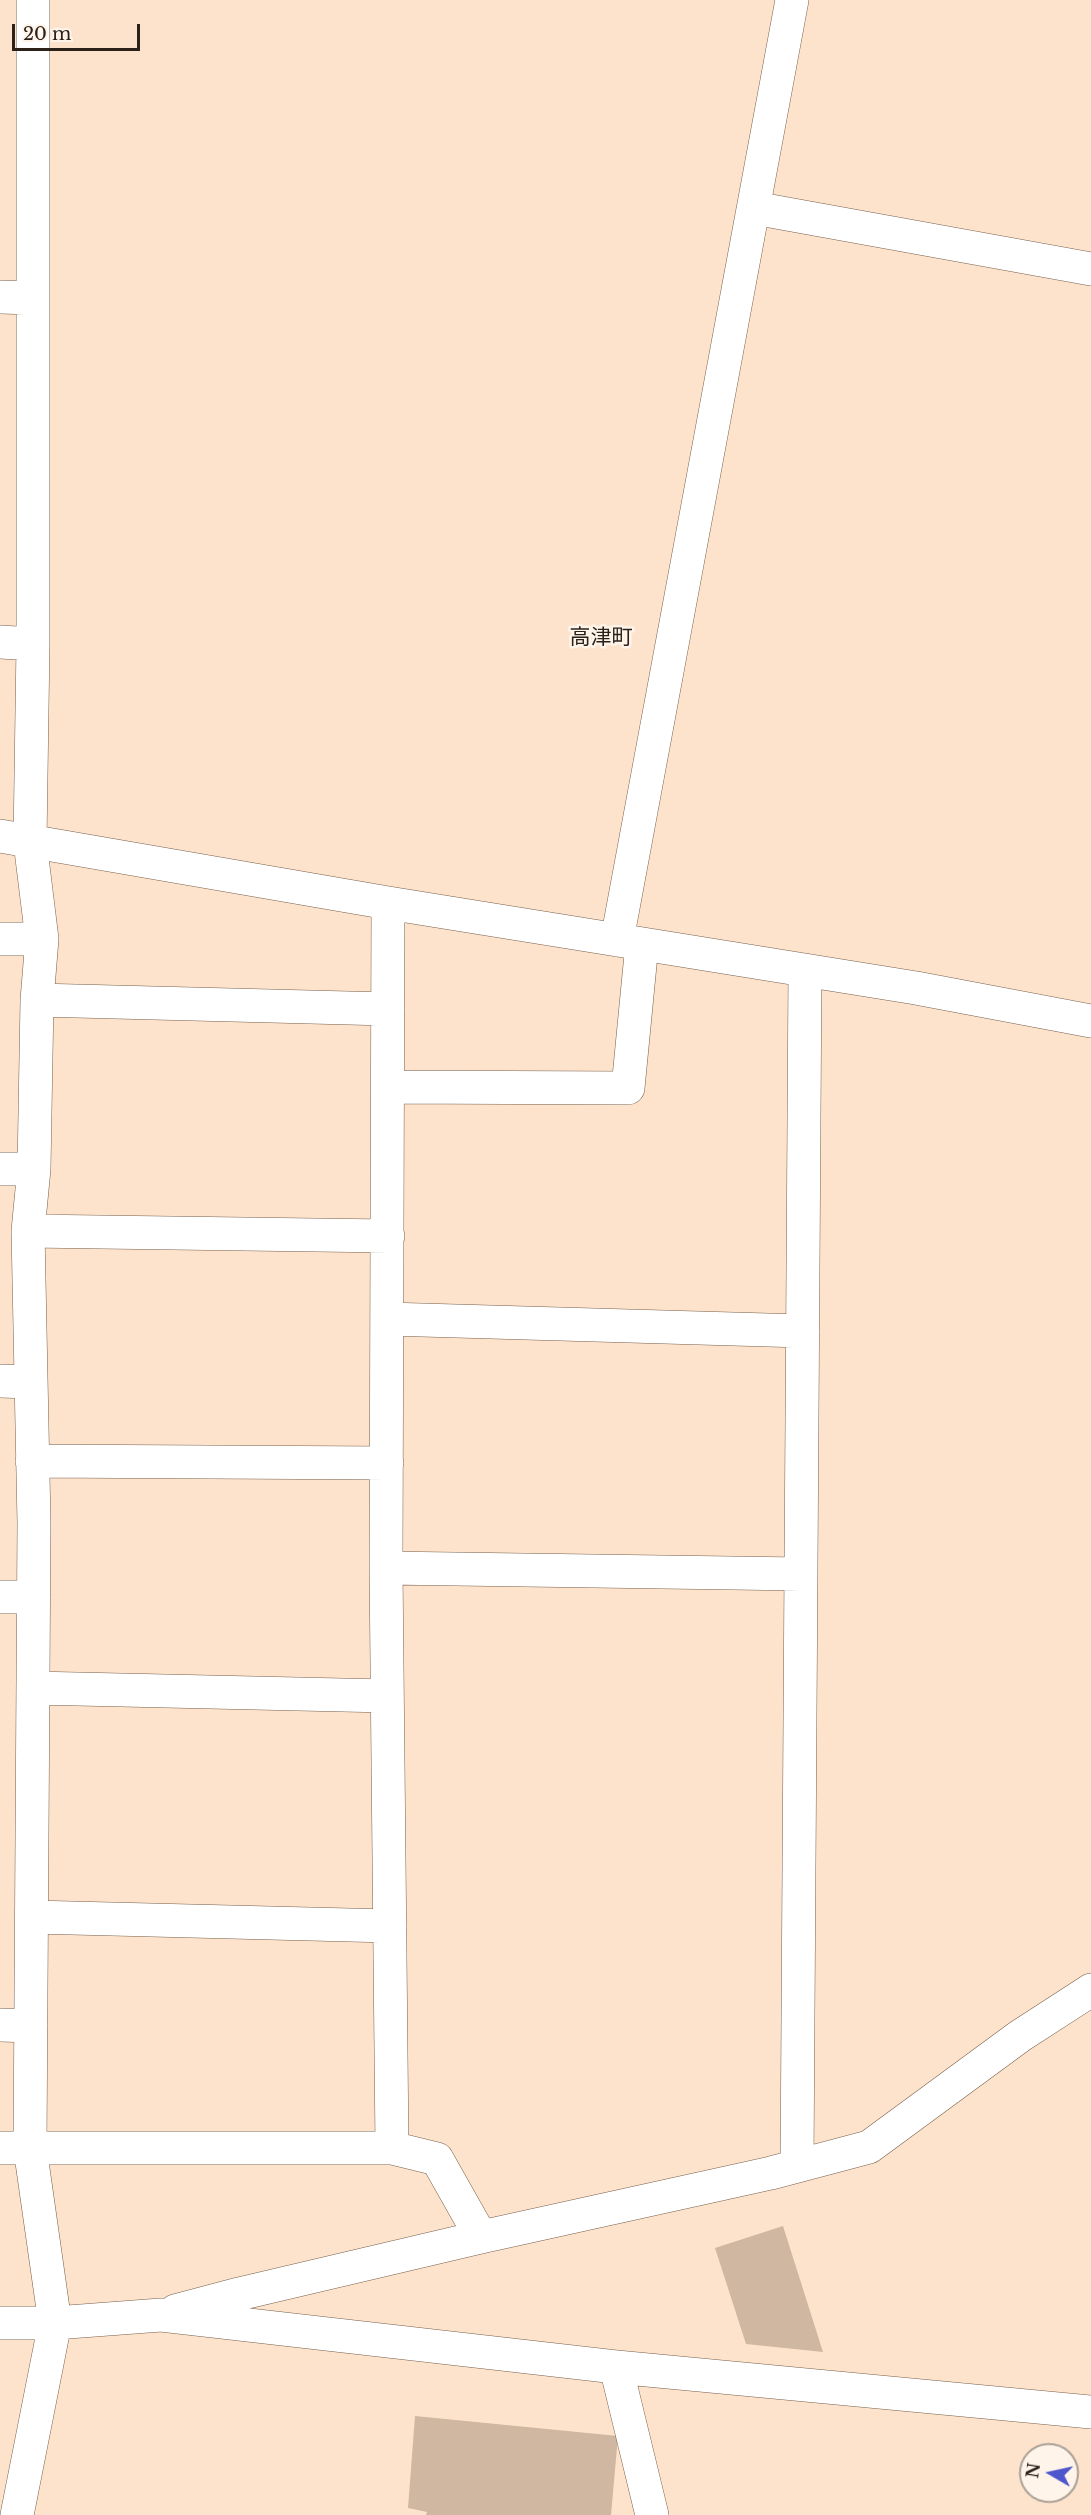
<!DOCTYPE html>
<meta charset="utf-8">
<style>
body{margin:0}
#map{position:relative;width:1091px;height:2515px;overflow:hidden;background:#fee3cc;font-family:"Libre Baskerville",serif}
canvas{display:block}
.north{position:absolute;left:1019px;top:2443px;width:60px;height:60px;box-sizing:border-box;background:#fef4ea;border:2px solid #aaa096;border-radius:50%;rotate:279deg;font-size:16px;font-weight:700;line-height:24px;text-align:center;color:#2b2119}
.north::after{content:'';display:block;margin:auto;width:21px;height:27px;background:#4d56cc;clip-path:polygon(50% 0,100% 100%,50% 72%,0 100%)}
.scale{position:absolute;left:12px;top:24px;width:128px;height:27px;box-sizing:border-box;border:3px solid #2b2119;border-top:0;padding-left:8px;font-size:18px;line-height:21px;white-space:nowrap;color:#2b2119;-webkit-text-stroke:4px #fef4ea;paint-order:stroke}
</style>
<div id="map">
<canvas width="1091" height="2515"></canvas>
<div class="north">N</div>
<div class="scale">20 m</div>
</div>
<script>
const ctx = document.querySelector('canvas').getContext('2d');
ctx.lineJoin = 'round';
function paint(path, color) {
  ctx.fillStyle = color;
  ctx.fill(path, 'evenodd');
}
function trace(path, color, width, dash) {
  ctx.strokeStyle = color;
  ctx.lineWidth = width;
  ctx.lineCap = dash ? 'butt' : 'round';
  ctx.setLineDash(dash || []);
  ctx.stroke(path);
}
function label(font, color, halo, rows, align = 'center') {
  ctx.font = font + ' "Libre Baskerville","Noto Sans JP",serif';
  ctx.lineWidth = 5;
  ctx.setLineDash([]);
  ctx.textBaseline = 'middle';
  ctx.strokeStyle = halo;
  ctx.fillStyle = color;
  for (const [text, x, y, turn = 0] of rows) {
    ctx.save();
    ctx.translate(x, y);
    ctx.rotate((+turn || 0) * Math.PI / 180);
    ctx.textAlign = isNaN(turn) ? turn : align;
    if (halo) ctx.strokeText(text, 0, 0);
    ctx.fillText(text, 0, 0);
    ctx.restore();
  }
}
paint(new Path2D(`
 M783,2226L823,2352L746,2344L715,2248Z
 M415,2416L618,2436L611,2515H426L427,2512L408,2508Z`), '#d0b7a1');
const minor = new Path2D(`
 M754,208L1091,269
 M0,297L33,298
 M0,642L33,644
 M0,836L388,903L916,988L1091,1021
 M0,939H42
 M617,940L792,0
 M37,1000L388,1009
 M388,1087L628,1088L642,944
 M0,1169H34
 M28,1231L388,1236
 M387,1319L803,1331
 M0,1381L31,1382
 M32,1461L387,1463
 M386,1568L801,1574
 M0,1597H34
 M33,1688L387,1696
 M32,1917L390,1926
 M0,2025L31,2026
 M0,2148H392L386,1568L388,903
 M392,2148L437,2159L481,2237
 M797,2166L805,970
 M175,2311L239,2294L481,2237L771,2173L869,2147L1020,2036L1091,1990
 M0,2323H55L161,2315L616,2367L1091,2412
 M616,2367L652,2515
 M17,2515L55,2323L30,2148L34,1523L28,1231L34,1169L37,1000L42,939L30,842L33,644V0`);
trace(minor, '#77604c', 34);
trace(minor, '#fff', 33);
label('21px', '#2b2119', '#fef4ea', [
 ["高津町",601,638]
]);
</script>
